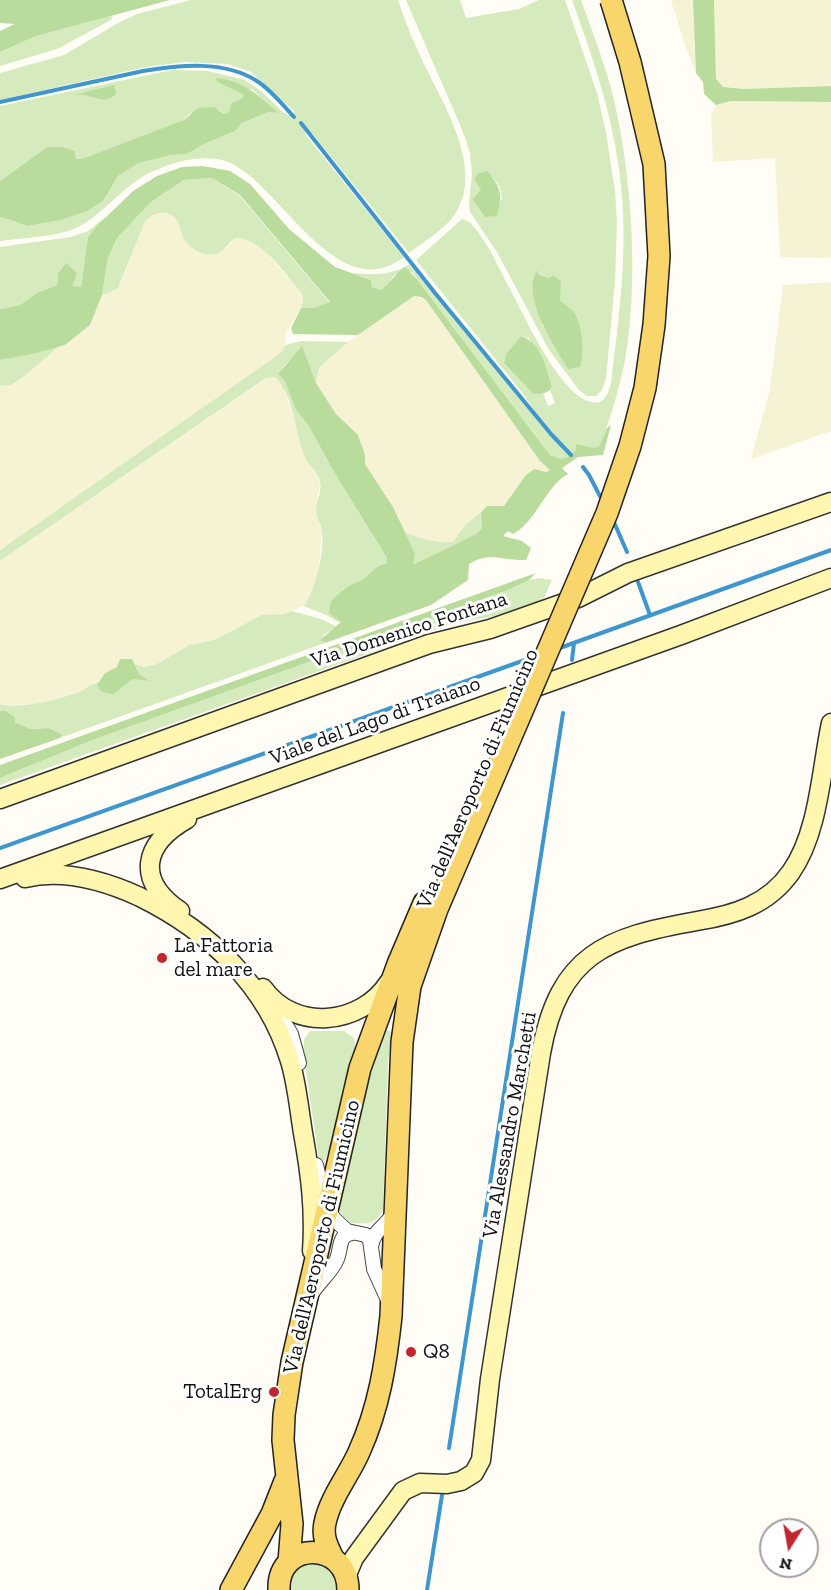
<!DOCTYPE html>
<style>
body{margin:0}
#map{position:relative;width:831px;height:1590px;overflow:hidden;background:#fffdf5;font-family:"Zilla Slab",serif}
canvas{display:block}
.north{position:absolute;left:759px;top:1518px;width:60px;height:60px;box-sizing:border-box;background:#fff;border:2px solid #a0a0a0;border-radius:50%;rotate:191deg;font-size:16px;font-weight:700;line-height:24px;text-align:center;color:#111}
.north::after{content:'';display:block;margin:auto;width:21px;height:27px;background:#c4262e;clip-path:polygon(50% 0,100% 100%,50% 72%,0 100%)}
</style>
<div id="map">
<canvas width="831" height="1590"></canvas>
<div class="north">N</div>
</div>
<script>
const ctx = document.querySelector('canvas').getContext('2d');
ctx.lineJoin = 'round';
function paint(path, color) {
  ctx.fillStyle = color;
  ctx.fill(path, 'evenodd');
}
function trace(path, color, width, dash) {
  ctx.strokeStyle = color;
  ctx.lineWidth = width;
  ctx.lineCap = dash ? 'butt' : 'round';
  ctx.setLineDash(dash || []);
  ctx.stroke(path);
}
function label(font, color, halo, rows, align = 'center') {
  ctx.font = font + ' "Zilla Slab",serif';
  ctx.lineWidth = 6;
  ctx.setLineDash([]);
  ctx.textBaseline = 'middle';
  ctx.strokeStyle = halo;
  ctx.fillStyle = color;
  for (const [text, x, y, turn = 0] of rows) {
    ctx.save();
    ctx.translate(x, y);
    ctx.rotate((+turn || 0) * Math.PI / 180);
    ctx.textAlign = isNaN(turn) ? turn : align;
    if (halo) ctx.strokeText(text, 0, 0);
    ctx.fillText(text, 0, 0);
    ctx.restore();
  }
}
paint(new Path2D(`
 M671,0H693L696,73L684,42Z
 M714,0H831V86L743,89L723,87L716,79Z
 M731,101L831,102V258L780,257L775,158L713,162L711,115L716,105Z
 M159,212L167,213L175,218L180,225L182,235L226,249L235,238L243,237L250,240L263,249L301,292L302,305L286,333L285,345L283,352L0,550V386L11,385L20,380L48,354L58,347L65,345L90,325L102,295L109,293L118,288L122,280L145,222L150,215Z
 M831,282V431L751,459L770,389L783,285Z
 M414,296L426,300L540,461L552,470L525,476L504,506H487L466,524L453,542L443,543L424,540L405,532L393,507L365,464V455L343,420L336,414L316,383L319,368L348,342Z
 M276,377L281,383L287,397L311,467L317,473L320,482L316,512L322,532L318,575L309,598L304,606L284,614L262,615L214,640L189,645L157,664L144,667L134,664L117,667L105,673L99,682L93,683L88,688L46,704L0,705V561L267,378Z`), '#f6f3d4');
paint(new Path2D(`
 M191,0H398C405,22 414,43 424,64C443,103 483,167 457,211C447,228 425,241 409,253L312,133L305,130V134L404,257C337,309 279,182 228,162C215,157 201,158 187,160C164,165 144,173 126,189C111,201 98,216 80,226C57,238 26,237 0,241V218L2,217L27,226L61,220L103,201L118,176L139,163L171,155L187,154L204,144L235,131L242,123L268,112L279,113L253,90L217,82L244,95L241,99L231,103L229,112L224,114L220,110L189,114L184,120L170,126L82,159L47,147L0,181V106L172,70L208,71L245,80L262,92L284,113L293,117L294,111L251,72L227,64L185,62L146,67L0,100V73L64,55L118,23L137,14Z
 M406,0H460L466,18L519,9L539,0H565L597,93L606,132L615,192L617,221L615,281L606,378L602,390L596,396H587L579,390L549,350L497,252L470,212L469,202L472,174L470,153L463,132ZM488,171L500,187L502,199L485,217L472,199L481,190ZM537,271L538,274L548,278L560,301L554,343L543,326Z
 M572,0H581C590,25 599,49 607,74C631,155 640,276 625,360C619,390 610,419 600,447L593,449L576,444V450L568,459L560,460L550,455L412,272L394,275L389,283L381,290L372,287L371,280L352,273C372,275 392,276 409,264L524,403L534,410L524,395L416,260L462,219C467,220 470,222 473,226C489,244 499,269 510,289C525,317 560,395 591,402C604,405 608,395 611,383C619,318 628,252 621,186C615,122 594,61 572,0ZM521,336L529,338L546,366L552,387L550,390L555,403L548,406L543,393H532L504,363L506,354Z
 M110,16L113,17L111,20L57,49L0,66V52L36,36Z
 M212,178L240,196L330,303L314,308H301L303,300L301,292C286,275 260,236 235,238C228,243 226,250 218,253C204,258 189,249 183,237C181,233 181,228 179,224C171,209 155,210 145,222L118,288L109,293L102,295L108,258L117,238L151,202L184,180Z
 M108,215L88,237L81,288L72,286L58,274L57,285L37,293L20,305L0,309V247L71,237L88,231Z
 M301,341L348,342L319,368L316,383L302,347L282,368L296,410L308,425L337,477L387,558V563L378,566L362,580L350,585L338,594L340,623L328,616L304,606C315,591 325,550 322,531C321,524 316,517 316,509C317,500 322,491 320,482C319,473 310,467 306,459C294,433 296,399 275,377L266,378L0,561V550L282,352L285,345Z
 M58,347C48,355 19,383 10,385C7,386 3,385 0,386V360Z
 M481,512L482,528L476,534L412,566L415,553L405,532C421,539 435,543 453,542L466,524Z
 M540,578L552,580L543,600L494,616L448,625L0,785V778L90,741L508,590L529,580Z
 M292,611L321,619L337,627L323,635L321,640L325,643L60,738L62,736L49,728L30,729L15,722V717L6,711H0V705C31,707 50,702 79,692C86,689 92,683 99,682L97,685L123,686L133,679L148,680L139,674L134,664L144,667L157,664L189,645L214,640L262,615L284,614Z
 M380,1028L392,1032L388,1061L383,1210C375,1225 367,1224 351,1223L340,1213L338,1198Z
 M310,1031H344L354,1038L356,1049L346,1082L331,1145L325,1160H319L303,1050L304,1039Z
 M311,1562C327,1565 338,1572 337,1590H290C289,1575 297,1566 311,1562Z`), '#d5ebbd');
paint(new Path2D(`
 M0,0H170L36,36L0,52V31L15,24L0,23Z
 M693,0H714L716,79L723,87L743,89L831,86V102L731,101L716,105L704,94L703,82L696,73Z
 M216,78C242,80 260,96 279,113L268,112L242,123L235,131L204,144L187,154L171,155L139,163L118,176L103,201L87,211L61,220L27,226L2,217L0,218V181L47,147H63L74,151L76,158L82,159L184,120L198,108L214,107L224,114L229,112L231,103L241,99L244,95L217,82Z
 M114,85L116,94C107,103 99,99 88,96C84,94 78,95 73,95Z
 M203,166L230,171L250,184L289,229L335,267L371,280L372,287L381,290C391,282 395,274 405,267L417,279L550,455C562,461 567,460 576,450V444L593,448L599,447L607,428L611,425L603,455L578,457L562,468L568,474C544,488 537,521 513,534L508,531L503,536L522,541L531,548L526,560C504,561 490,551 469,564L468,580L431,605L325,643L320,640L341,622L329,613L331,602L338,594L350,585L362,580L378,566L387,563V558L337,477L308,425L296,410L285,381L278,374L302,346L316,383L336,414L358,435L365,455V464L393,507L415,553L413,565L476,534L482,528L481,512L487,506H504L525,476L534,469L546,472L550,470L540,461L426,300L421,297L414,296L358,335L293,334L291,328L301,308H314L330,302L240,195L212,178L184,180L151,202L117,238L108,258L102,295L90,325L65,345L37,353L0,360V309L20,305L37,293L57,285L58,274L66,263L77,273L72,286L81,287L88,237L97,226L133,191L157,176L182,167Z
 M488,171C501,189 503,194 497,216L485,217L472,199L481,190L474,179L479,173Z
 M537,270L538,274L548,278L554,276L561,281L560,301C565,305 573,309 575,314C583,327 584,353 580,367L568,369C554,344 521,298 537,270Z
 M521,336C541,342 547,369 552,387C548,394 539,395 532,393L504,363L506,354Z
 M536,573L529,580L508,590L90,741L0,778V765Z
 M120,659H132L139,674L150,681L133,679L113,694L102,692L97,685L105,673L117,667Z
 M0,711H6L15,717V722L30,729L49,728L62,735L60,738L0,759Z`), '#b9dc9c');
trace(new Path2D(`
 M0,102L143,71C180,65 224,60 257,81C271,90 283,105 294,117
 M301,123L435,293L551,434L571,455
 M583,467L589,475L602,500
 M613,520L627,552
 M638,582L650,615
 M557,649L831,550
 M572,660L574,643
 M0,848L536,656
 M449,1448L563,713
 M427,1590L442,1495`), '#3f96cf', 4);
const street = new Path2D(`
 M272,1002L291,1034L299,1063
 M316,1165L323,1194L333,1218L347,1231L366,1235L370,1240L374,1269L389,1302
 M371,1247C374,1228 386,1228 394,1212
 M312,1293C319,1282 331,1272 336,1261C342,1250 337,1235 352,1233`);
const secondary = new Path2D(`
 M0,799L429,644L490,629L578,598L628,573L831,502
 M25,878C63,869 105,881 140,897C209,931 267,985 290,1061C297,1084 299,1109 303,1133C310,1172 315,1210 312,1251
 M0,879L681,635L831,578
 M180,911C135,880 143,844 187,819
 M263,988C294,1032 361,1026 389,982
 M346,1577L354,1558L403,1491L420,1483L447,1484L461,1481L474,1473L481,1460L490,1379L541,1053C559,954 606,937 697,921C734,915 768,905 791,872C819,832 821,770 831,723`);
const primary = new Path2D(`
 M333,1558C327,1546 322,1536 325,1523C330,1498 349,1475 359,1452C379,1408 386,1363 391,1316L402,1042L410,986L436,912
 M289,1562L292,1524L283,1440L284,1415L292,1362L360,1068L398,964L424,903
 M231,1590L272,1514L285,1481
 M279,1590C277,1540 348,1540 348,1590`);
trace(street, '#444', 16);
trace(secondary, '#333', 21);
trace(primary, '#222', 24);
trace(street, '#fff', 14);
trace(secondary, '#fff6b0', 18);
trace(primary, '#f9d66b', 21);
const primaryBridge = new Path2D(`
 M437,909L607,513L630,446L645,388L654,325L659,256L654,164L630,62L611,0`);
trace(primaryBridge, '#222', 24, []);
trace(primaryBridge, '#f9d66b', 21);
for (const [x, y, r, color] of [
 [162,958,6,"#c4262e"],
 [411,1352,6,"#c4262e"],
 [274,1392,6,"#c4262e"]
]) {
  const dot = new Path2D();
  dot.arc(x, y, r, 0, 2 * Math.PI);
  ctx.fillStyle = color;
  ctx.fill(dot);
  trace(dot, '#fff', 2);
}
label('21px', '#111', '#fff', [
 ["Via Domenico Fontana",409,630,-18],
 ["Viale del Lago di Traiano",375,721,-20],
 ["Via dell'Aeroporto di Fiumicino",478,779,-67],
 ["Via Alessandro Marchetti",510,1125,-80],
 ["Via dell'Aeroporto di Fiumicino",322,1237,-77]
]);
label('21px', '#111', '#fff', [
 ["La Fattoria",174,946],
 ["del mare",174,970],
 ["Q8",423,1352],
 ["TotalErg",262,1392,"right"]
], 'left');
</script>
